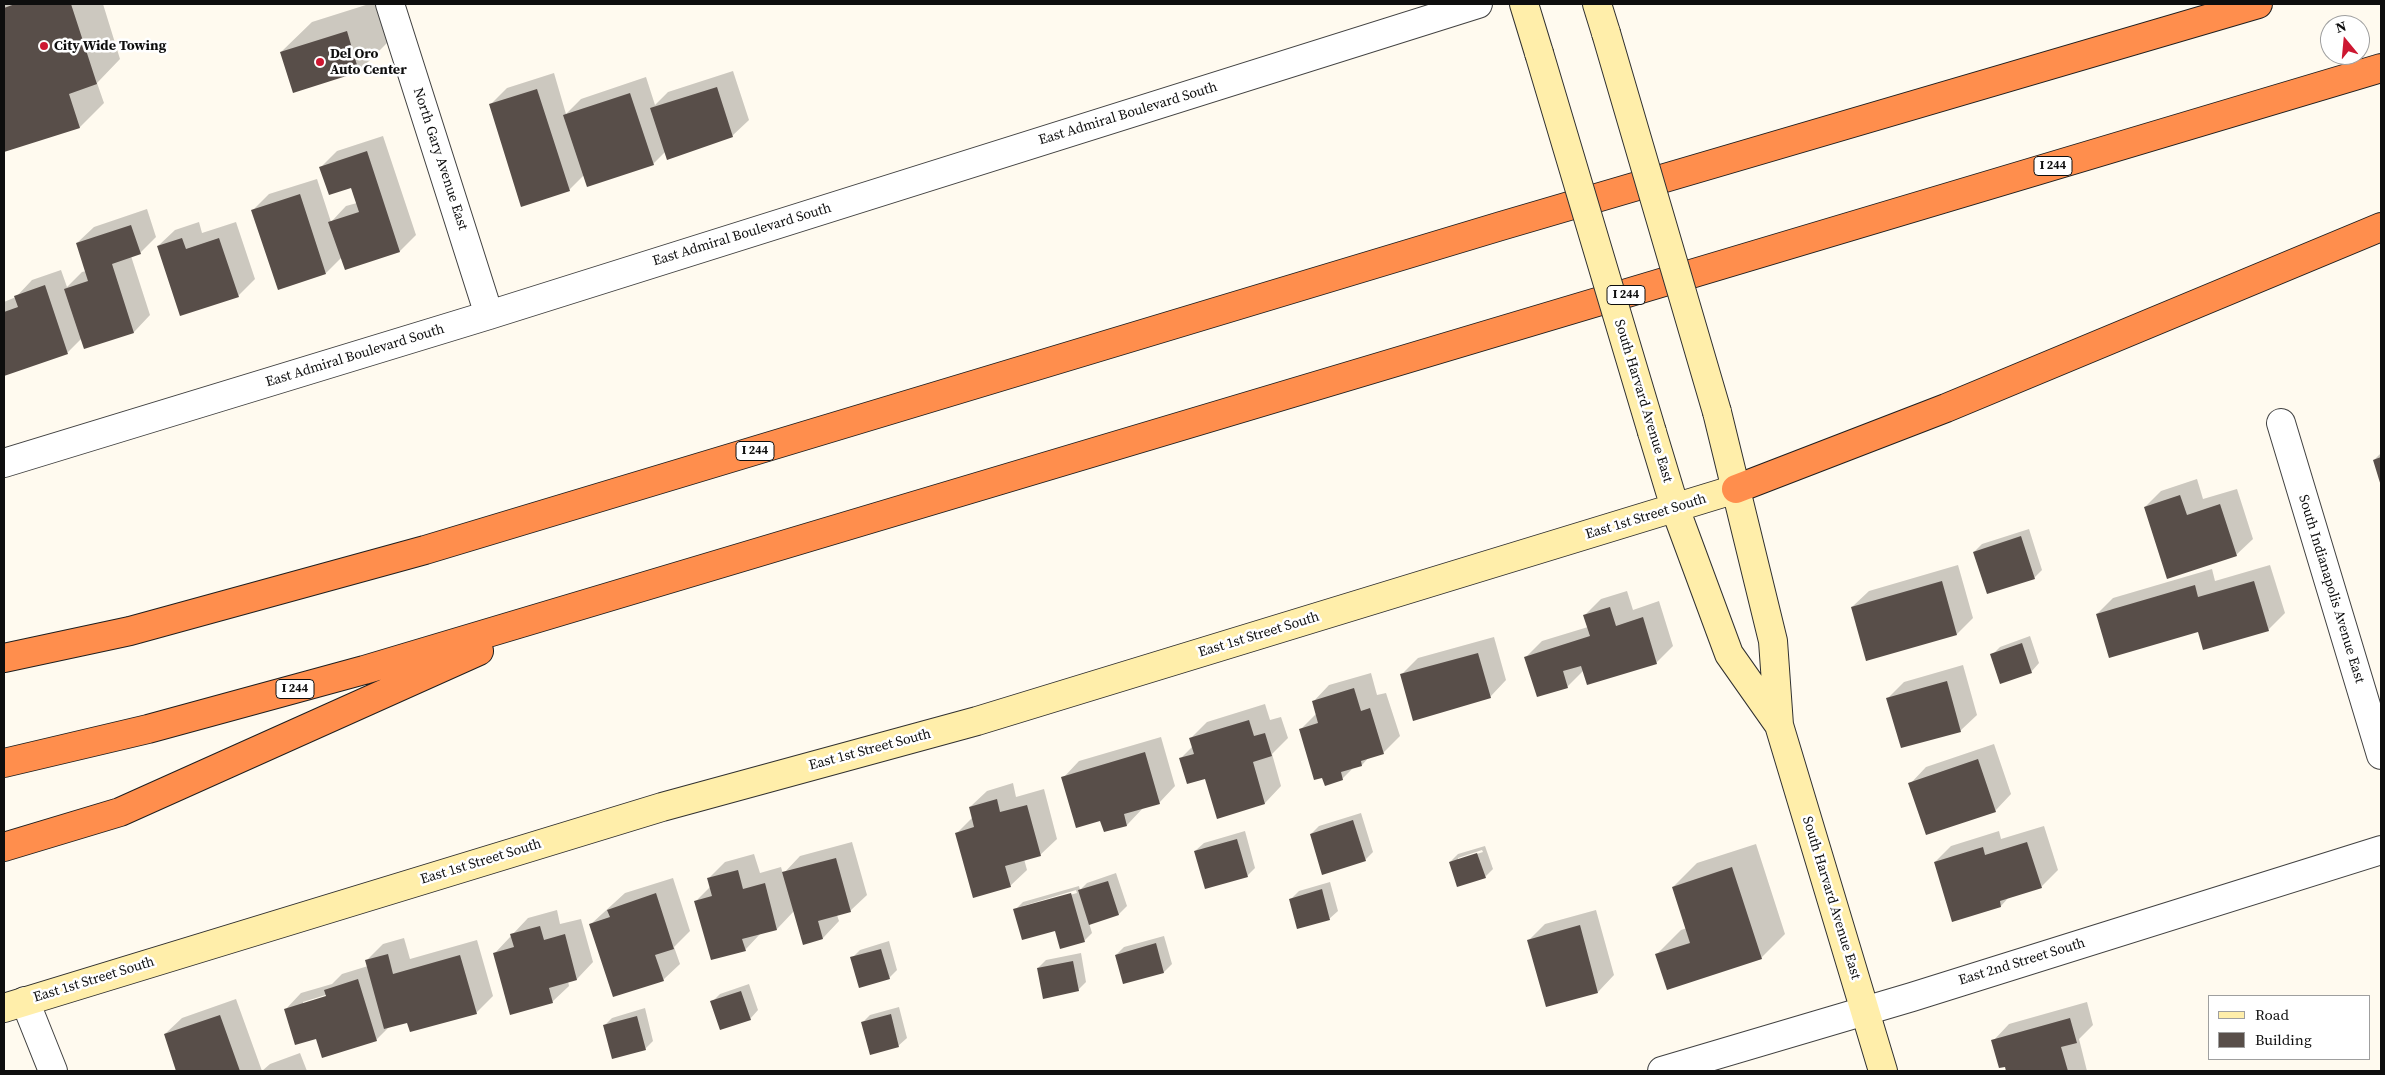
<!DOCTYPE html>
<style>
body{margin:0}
#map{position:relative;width:2385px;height:1075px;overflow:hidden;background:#fffaef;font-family:"Source Serif 4",serif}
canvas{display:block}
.frame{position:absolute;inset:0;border:5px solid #0e0e0e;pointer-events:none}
.legend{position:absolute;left:2208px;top:995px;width:162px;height:65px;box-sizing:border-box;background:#fff;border:1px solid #9f9f9f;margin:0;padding:6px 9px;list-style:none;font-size:15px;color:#0e0e0e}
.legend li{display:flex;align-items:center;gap:10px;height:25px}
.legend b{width:25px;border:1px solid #9f9f9f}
.north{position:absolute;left:2320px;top:15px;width:50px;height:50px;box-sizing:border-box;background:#fff;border:1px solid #9f9f9f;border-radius:50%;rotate:343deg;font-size:14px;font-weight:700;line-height:20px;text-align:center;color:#0e0e0e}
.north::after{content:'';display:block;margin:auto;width:18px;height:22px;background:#cd1731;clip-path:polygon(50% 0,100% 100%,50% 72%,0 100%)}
</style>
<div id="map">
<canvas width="2385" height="1075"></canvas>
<div class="frame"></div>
<ul class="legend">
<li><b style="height:6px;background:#fea"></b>Road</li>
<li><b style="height:14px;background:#584e49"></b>Building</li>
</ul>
<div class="north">N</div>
</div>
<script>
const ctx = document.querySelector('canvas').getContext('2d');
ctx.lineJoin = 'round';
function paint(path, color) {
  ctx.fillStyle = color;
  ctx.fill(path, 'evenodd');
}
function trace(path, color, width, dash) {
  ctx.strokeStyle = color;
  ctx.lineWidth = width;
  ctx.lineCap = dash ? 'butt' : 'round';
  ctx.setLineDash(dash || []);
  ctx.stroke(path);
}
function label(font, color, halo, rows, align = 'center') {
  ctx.font = font + ' "Source Serif 4",serif';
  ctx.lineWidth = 5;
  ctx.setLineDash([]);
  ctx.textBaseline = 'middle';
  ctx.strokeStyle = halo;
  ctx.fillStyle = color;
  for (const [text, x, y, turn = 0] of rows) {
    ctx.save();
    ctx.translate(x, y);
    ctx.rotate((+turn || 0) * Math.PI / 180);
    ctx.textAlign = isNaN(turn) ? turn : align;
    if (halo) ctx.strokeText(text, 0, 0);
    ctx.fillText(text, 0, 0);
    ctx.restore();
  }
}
paint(new Path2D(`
 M4,4H103L120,59L97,83L104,103L80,127L4,151Z
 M369,4H378L389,41L359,71L281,52L312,22Z
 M733,71L749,120L732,136L665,152L653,164L584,175L569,190L490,105L507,88L554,73L566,114L581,99L646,77L655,105L668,92Z
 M383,136L416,235L400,251L342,257L326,273L253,210L269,194L317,179L331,222L346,206L357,203L351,186L321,167L337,151Z
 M147,209L156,237L140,253L131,256L150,315L134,332L82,338L68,352L4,375V302L16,297L32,280L61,270L67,287L82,272L86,271L77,243L94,227Z
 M199,222L202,233L236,222L255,279L238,296L158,246L175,230Z
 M2381,453V483L2374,460Z
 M2197,479L2203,499L2237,489L2253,539L2236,555L2145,507L2161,491Z
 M2029,529L2042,570L2034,578L1974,552L1982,544Z
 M1958,565L1973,618L1957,634L1867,659L1852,607L1869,591Z
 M2270,565L2285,613L2268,630H2198L2097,614L2113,598L2212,569L2215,581Z
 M1627,591L1633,610L1659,601L1673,646L1656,663L1584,670L1567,687L1526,657L1542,641L1588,627L1585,615L1601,599Z
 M2030,636L2039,663L2031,672L1992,655L2000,647Z
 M1494,637L1506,680L1490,697L1401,675L1418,658Z
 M1963,665L1977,715L1960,731L1888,698L1904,682Z
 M1371,673L1377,695L1386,693L1400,736L1383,753L1369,757L1362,765L1354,767L1342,779L1300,730L1317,713L1313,702L1329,685Z
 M1265,704L1270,720L1281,717L1288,738L1272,754L1281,786L1265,803L1218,817L1206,777L1181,758L1193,746L1190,739L1207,722Z
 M1161,737L1175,786L1159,803L1143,808L1127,825L1104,831L1101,820L1063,778L1079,761Z
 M1994,744L2011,794L1995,811L1910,784L1926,767Z
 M1013,783L1016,797L1044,789L1057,839L1040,855L1024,859L1027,870L1010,886L956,834L973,817L970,807L987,791Z
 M1361,813L1373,852L1365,860L1311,834L1319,826Z
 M2044,826L2058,870L2041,887L2009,897L2001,906L1953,920L1935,862L1951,846L1999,831L2001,839Z
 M1245,831L1255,868L1247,876L1195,851L1204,843Z
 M852,842L867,895L850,911L837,915L839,921L823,938L803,943L794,911L777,929L761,933L745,950L696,901L711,886L709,878L725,862L754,854L760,873L781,867L783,874L800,856Z
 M1756,844L1785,934L1761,958L1657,954L1681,930L1687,928L1673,887L1697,863Z
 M1485,846L1493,869L1485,877L1450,862L1458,854ZM1482,850L1483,852L1458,860V858Z
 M1116,873L1127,906L1119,914L1089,923L1092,933L1084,941L1015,910L1023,902L1079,886L1080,890L1087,883ZM1076,890L1077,893L1023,908V906Z
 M673,878L690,931L674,947L680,964L663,980L591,924L625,893Z
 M1330,882L1338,911L1329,919L1291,899L1299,891Z
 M557,910L560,924L581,919L593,962L577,979L568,981L569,986L552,1002L495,953L528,918Z
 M1596,910L1614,975L1598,992L1529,940L1545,924Z
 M1164,936L1172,964L1164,972L1124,983L1116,955L1124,947Z
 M404,938L410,959L477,940L493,996L476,1013L408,1021L390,1026L376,1040L317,1037L285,1010L301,993L332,984L342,974L368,966L366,961L383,944ZM332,993V996L303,1005V1002Z
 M889,941L897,970L889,978L852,958L860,950Z
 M1081,953L1086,982L1078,990L1038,968L1046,960Z
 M749,984L758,1010L750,1019L712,1002L720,994Z
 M236,999L262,1071H178L165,1034L182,1018Z
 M2087,1002L2093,1025L2079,1039L2087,1071H2008L1993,1041L2009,1024Z
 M899,1007L907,1038L898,1046L862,1023L870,1015Z
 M645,1008L653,1041L645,1049L604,1026L612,1018Z
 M300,1053L307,1071H262L270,1064Z`), '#0003');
paint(new Path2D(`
 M15,4H71L97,84L69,94L80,128L4,152V8Z
 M347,31L359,72L293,93L280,52Z
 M717,87L733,137L667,160L650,108Z
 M537,89L570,191L521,207L489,104Z
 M630,93L654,165L587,187L563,115Z
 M367,151L400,252L345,270L328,222L359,212L351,188L329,195L319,167Z
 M300,194L326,274L278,290L251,210Z
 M131,225L141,254L112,264L134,333L84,349L64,289L88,281L76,243Z
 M182,238L186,249L219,238L239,297L180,316L157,246Z
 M45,285L68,354L4,376V312L18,307L14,296Z
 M2381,457V486L2373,460Z
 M2180,495L2187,515L2220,504L2237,556L2167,579L2144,507Z
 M2021,536L2035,579L1987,594L1973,552Z
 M1942,581L1957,635L1866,661L1851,607Z
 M2254,581L2269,631L2203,650L2198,632L2109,658L2096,614L2195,585L2198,597Z
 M1610,607L1616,626L1643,617L1657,664L1587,685L1581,666L1563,671L1568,688L1537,697L1524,657L1590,636L1583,615Z
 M2022,643L2032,673L2000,684L1990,654Z
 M1478,653L1491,698L1413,721L1400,674Z
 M1947,681L1961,732L1901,748L1886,698Z
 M1354,688L1361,711L1370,708L1384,754L1361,761L1362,766L1341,772L1343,780L1325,786L1322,778L1314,780L1299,729L1318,723L1312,701Z
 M1249,720L1254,736L1265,733L1272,756L1253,762L1265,804L1217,819L1205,779L1187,784L1179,758L1194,754L1189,738Z
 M1145,752L1160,804L1124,814L1127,826L1104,832L1100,821L1076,828L1061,777Z
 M1978,759L1996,812L1926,835L1908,783Z
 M997,799L1000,812L1027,805L1041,856L1005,866L1011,887L973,898L955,833L974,827L969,807Z
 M1353,820L1366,861L1322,875L1310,834Z
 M1237,839L1248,877L1205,889L1194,851Z
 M2027,842L2042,888L2000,901L2001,907L1952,922L1934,862L1983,847L1985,855Z
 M1477,853L1486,878L1457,887L1449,862Z
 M836,858L851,912L818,921L823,939L803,945L782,872Z
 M1732,867L1762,959L1667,990L1655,954L1690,943L1672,887Z
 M738,870L743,889L765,883L777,930L742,939L746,951L711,960L694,901L712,896L707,878Z
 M1108,881L1119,915L1089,925L1078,890Z
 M1322,889L1330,920L1297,929L1289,899Z
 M656,893L674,949L655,955L664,981L613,997L589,924L610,917L607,910Z
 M1071,893L1085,942L1060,949L1055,931L1022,940L1013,909Z
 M1580,925L1598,993L1546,1007L1527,940Z
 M540,926L544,940L565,934L577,980L549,988L553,1003L510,1015L493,953L514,947L510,934Z
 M1156,943L1164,973L1123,984L1115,955Z
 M881,949L890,979L859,988L850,957Z
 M388,954L393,974L460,955L477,1014L410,1032L407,1023L384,1029L365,960Z
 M1073,961L1079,991L1043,999L1037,968Z
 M358,979L377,1041L322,1058L316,1039L295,1045L284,1009L326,996L324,990Z
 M741,991L751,1020L720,1030L710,1001Z
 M891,1014L899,1047L870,1055L861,1022Z
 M220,1015L240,1071H176L164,1034Z
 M637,1016L646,1050L612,1059L603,1025Z
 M2070,1018L2077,1043L2061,1047L2068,1071H2006L2005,1067L1999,1068L1991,1040Z`), '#584e49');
const minor = new Path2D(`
 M390,4L489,315
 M2281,423L2381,755
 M4,463L489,315L1478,4
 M25,1001L53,1071
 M1662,1071L1912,997L2381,850`);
const secondary = new Path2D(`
 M1524,4L1539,53
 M1597,4L1606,33
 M1717,412L1773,641L1779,725L1883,1071
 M1652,432L1675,508L1729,654L1779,725
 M4,1008L662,807L977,721L1736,489`);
const motorway = new Path2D(`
 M1736,489L1946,408L2381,227
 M4,658L130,631L425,550L1501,226L2258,4
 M4,763L148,729L364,670L2381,68
 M4,847L120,812L479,651`);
trace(minor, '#414141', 30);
trace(secondary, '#303030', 30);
trace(motorway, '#1f1f1f', 30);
trace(minor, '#fff', 28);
trace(secondary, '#fea', 28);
trace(motorway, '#ff8e4d', 28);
const secondaryBridge = new Path2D(`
 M1606,33L1717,412
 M1539,53L1652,432`);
trace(secondaryBridge, '#303030', 30, []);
trace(secondaryBridge, '#fea', 28);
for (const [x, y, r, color] of [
 [44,46,5,"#cd1731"],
 [320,62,5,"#cd1731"]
]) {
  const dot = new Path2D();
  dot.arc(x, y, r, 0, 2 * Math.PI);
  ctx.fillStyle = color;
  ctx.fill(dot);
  trace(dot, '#fff', 2);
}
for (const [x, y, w] of [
 [2053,166,38],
 [1626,295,38],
 [755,451,38],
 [295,689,38]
]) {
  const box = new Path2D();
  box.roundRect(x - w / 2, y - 9.5, w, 19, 4);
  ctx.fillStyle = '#fff';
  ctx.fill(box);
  trace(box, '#0e0e0e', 1);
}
label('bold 12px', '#0e0e0e', null, [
 ["I 244",2053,166],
 ["I 244",1626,295],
 ["I 244",755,451],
 ["I 244",295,689]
]);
label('bold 14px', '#0e0e0e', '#fff', [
 ["City Wide Towing",54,46],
 ["Del Oro",330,54],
 ["Auto Center",330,70]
], 'left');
label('14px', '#0e0e0e', '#fff', [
 ["East Admiral Boulevard South",1128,114,-17],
 ["North Gary Avenue East",440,159,72],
 ["East Admiral Boulevard South",742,235,-17],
 ["East Admiral Boulevard South",355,356,-17],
 ["South Harvard Avenue East",1643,401,73],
 ["East 1st Street South",1646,517,-17],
 ["South Indianapolis Avenue East",2331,589,73],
 ["East 1st Street South",1259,635,-17],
 ["East 1st Street South",870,750,-15],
 ["East 1st Street South",481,862,-17],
 ["South Harvard Avenue East",1831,898,73],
 ["East 2nd Street South",2022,962,-17],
 ["East 1st Street South",94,980,-17]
]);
</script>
